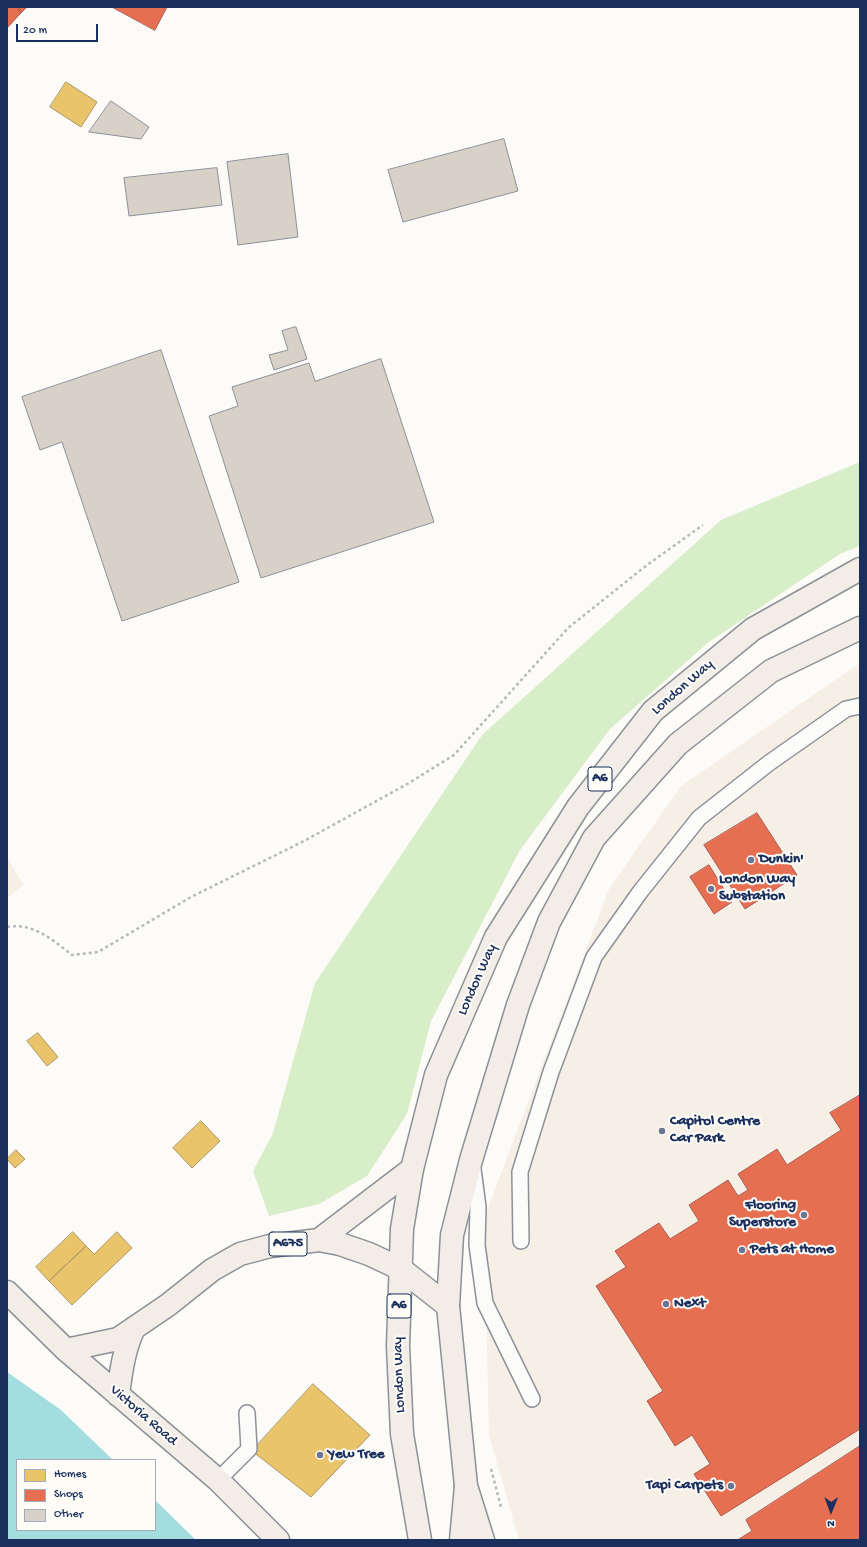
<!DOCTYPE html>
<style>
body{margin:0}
#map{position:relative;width:867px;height:1547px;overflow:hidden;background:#fcfbf8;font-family:"Gochi Hand",sans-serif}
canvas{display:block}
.frame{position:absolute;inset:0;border:8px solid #1b2f5e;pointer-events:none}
.legend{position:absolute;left:16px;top:1459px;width:140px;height:72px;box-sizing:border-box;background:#fdfcf7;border:1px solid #a3aaba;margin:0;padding:5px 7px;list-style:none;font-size:12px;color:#1b2f5e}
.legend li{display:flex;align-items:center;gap:8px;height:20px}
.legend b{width:20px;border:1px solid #a3aaba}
.north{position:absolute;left:811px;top:1491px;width:40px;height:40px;-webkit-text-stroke:3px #fdfcf7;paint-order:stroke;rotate:181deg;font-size:11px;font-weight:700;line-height:16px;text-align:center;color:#1b2f5e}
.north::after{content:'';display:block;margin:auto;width:14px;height:18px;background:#1b2f5e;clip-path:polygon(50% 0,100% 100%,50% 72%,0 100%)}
.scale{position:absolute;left:16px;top:24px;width:82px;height:18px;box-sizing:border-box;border:2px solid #1b2f5e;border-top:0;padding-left:5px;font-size:12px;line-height:14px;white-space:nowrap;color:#1b2f5e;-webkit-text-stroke:3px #fdfcf7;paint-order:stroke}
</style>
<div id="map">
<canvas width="867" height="1547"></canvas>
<div class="frame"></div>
<ul class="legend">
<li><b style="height:11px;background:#e9c46a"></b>Homes</li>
<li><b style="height:11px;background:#e76f51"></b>Shops</li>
<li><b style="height:11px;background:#d8d1c8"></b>Other</li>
</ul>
<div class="north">N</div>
<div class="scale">20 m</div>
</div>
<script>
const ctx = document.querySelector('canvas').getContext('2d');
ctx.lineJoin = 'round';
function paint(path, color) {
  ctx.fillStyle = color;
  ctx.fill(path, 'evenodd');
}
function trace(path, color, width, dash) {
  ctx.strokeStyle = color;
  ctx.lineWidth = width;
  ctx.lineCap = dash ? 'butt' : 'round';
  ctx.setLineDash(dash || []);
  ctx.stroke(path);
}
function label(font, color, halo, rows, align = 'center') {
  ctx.font = font + ' "Gochi Hand",sans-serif';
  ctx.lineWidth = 4;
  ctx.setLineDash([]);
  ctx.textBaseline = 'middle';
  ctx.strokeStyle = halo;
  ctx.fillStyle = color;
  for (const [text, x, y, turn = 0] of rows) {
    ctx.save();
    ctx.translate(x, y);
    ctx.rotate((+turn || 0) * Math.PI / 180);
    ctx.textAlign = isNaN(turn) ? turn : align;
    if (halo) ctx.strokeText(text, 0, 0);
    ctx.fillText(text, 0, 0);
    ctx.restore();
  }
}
paint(new Path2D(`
 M860,663V1540H519L489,1435L484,1218L609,889L681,786Z
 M7,857L23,885L7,898Z`), '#f6efe5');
paint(new Path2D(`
 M860,462V546L840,554L709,642L610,729L520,850L431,1021L407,1114L367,1176L319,1204L269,1216L253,1171L273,1133L315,983L482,735L721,520Z`), '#d8eec8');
paint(new Path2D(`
 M7,1372L61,1410L113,1460H17V1530H155V1500L196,1540H7Z`), '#a4dde0');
const homes = new Path2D(`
 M66,82L97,102L81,127L50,107Z
 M38,1033L58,1057L47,1066L27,1041Z
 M201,1121L220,1141L192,1168L173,1148Z
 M16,1150L25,1159L15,1168L7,1159Z
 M73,1232L86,1246L49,1281L36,1267Z
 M117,1232L132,1248L72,1305L49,1281L86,1246L94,1254Z
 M313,1384L370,1435L311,1497L252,1451Z`);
paint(homes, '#e9c46a');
trace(homes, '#ab9766', 1);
const shops = new Path2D(`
 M7,7H18L21,13L7,28Z
 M18,7H27L21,13Z
 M112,7H167L155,30Z
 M757,813L797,875L745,909L704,845Z
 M709,865L732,902L714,914L690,877Z
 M860,1095V1429L721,1516L694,1474L710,1464L692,1435L675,1446L647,1401L663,1391L596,1286L626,1267L615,1251L659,1223L670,1239L699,1221L689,1205L728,1180L738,1196L748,1190L738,1174L777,1149L787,1165L841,1130L830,1113Z
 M860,1446V1540H740L739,1539L752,1531L746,1520Z`);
paint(shops, '#e76f51');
trace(shops, '#aa5c55', 1);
const building = new Path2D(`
 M111,101L149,127L141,139L89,132Z
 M504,139L518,191L403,222L388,170Z
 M288,154L298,237L238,245L227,162Z
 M217,168L222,205L129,216L124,178Z
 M296,327L307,359L274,370L269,355L288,350L282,331Z
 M161,350L239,582L122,621L62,442L40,450L22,397Z
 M381,359L434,522L261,578L209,416L238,406L232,387L309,363L315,381Z`);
paint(building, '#d8d1c8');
trace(building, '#8c9097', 1);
const lane = new Path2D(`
 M473,1169L478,1207L477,1245L485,1303L532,1399
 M521,1241L520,1172L551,1072L594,957L640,892L699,818L769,763L846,709L860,706
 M218,1480L249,1449L247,1413`);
const primary = new Path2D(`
 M319,1240L412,1169
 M7,1292L66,1350L218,1480L278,1540
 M66,1350L118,1339L168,1305L212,1270L240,1254L270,1246L319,1240L340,1244L369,1254L401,1269L448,1306
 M118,1395C121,1371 124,1349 134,1328
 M461,1540L466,1486`);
const highway = new Path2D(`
 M420,1540L402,1434L398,1346L402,1229L412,1169L436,1075L496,937L578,807L653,711L753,629L860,569
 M483,1540L466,1486L448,1306L452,1235L471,1160L518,1005L549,922L594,838L678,744L771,671L860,628`);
trace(lane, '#8c9097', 18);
trace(primary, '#8c9097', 25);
trace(highway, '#8c9097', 25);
trace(new Path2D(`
 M7,927C32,922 53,940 72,955L98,952L191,897L304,841L409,783L454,755L568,628L647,565L703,525
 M491,1469L501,1507`), '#b6b9bd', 2.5, [3, 3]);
trace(lane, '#fbfbf9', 15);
trace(primary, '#f2eee7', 22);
trace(highway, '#f2eee7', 22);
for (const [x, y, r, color] of [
 [751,860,4,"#6a7694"],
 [711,889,4,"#6a7694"],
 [662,1131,4,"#6a7694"],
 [804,1215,4,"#6a7694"],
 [742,1250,4,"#6a7694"],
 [666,1304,4,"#6a7694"],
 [320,1455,4,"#6a7694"],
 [731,1486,4,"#6a7694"]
]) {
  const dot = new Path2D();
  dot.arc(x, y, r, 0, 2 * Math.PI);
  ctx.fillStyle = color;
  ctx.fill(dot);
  trace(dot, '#fdfcf7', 1.5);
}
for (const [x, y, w] of [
 [600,779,24],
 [288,1244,38],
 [399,1306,24]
]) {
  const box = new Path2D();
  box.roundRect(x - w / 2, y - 12, w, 24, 3);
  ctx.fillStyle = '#fdfcf7';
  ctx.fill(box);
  trace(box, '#1b2f5e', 1);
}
label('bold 14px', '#1b2f5e', null, [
 ["A6",600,779],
 ["A675",288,1244],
 ["A6",399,1306]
]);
label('15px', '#1b2f5e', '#fdfcf7', [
 ["London Way",683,688,-41],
 ["London Way",478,980,-66],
 ["London Way",400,1375,-92],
 ["Victoria Road",143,1416,41]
]);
label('bold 15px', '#1b2f5e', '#fdfcf7', [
 ["Dunkin'",759,860],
 ["London Way",719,880],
 ["Substation",719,897],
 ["Capitol Centre",670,1122],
 ["Car Park",670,1139],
 ["Flooring",796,1206,"right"],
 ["Superstore",796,1223,"right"],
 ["Pets at Home",750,1250],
 ["Next",674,1304],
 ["Yew Tree",328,1455],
 ["Tapi Carpets",723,1486,"right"]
], 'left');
</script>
